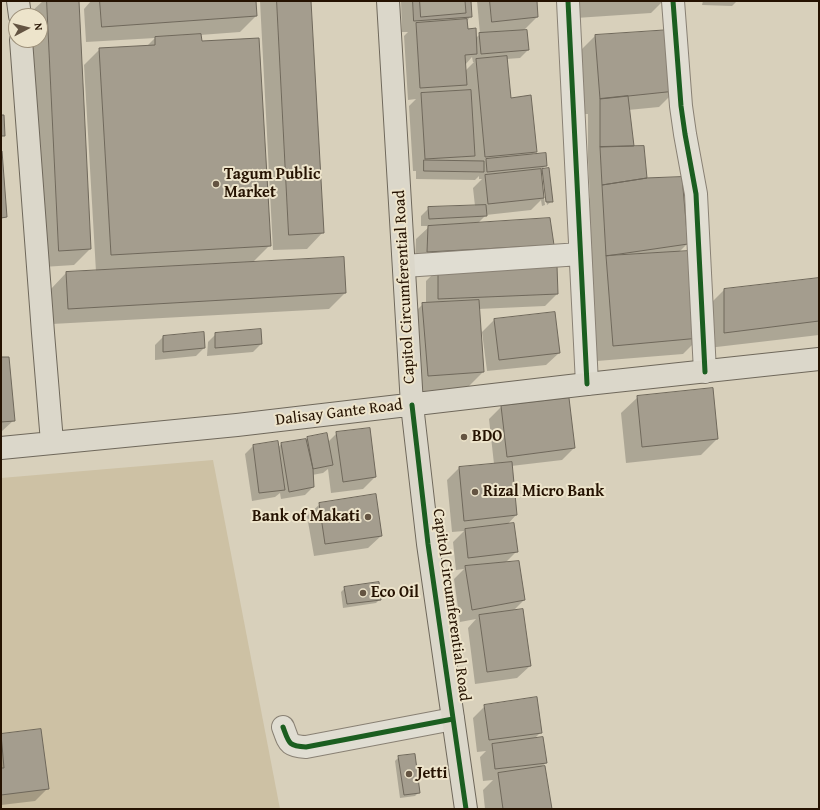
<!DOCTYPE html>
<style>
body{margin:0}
#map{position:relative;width:820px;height:810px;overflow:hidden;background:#d8d0bb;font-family:"Gentium Book Plus",serif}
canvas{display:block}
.frame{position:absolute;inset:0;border:2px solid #251201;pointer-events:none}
.north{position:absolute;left:8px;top:8px;width:40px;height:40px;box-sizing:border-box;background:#ede4cb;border:1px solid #9d907a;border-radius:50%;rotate:83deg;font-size:11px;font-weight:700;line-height:16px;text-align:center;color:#251201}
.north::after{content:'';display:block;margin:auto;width:14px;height:18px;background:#645442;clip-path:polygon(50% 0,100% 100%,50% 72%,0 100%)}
</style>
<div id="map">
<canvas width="820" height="810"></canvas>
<div class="frame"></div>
<div class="north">N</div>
</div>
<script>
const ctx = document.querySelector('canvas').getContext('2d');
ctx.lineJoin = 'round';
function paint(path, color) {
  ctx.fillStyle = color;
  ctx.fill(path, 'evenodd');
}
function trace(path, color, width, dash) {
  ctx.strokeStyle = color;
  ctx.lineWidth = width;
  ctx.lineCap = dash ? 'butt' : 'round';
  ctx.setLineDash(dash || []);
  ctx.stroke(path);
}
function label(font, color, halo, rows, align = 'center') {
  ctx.font = font + ' "Gentium Book Plus",serif';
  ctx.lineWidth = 4;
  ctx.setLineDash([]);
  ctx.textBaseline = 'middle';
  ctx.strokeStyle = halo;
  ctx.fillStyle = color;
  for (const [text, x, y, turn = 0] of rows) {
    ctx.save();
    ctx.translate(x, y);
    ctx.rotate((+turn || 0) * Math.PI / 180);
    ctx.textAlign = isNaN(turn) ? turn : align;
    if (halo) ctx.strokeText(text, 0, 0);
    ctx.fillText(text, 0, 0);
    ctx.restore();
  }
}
paint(new Path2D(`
 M213,460L280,809H1V478Z`), '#cdc1a4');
paint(new Path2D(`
 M43,1H78L90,249L74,265L43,267L32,40H40V16H31V12Z
 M91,1H255L256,16L240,32L200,35L201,42L270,245L252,263L343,258L345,293L329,309L52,324L50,290L66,273L96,272L84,65L100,49L147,46L155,38L86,42L84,9Z
 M260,1H310L323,232L307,249L273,250Z
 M401,1H470V17L467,21V30L476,38L480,34L477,1H536L537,17L523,31L528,50L520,58L506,59L510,99L536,151L532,155L546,165L541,170L548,169L552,201L547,205L543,172H541L545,205L542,206L541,200L531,210L486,215L477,224L553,245L415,264L416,239L430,226H421V216L429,208L475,206L473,188L482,179H479V176L475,180L416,179V171H413L409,106L416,99L408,100L404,36L408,32H402ZM472,57L473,62H474L465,71V65Z
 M575,1H663L651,13L576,18Z
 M703,1H737L732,6L702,5Z
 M595,36L675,91L659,107L628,110L633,147L646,179L687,244L678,253L699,338L683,354L597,361L586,202L590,198L588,159V114H584L579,52Z
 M438,269L557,294L545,306L478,309L483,372L467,388L412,392L407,320L423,304H426V281Z
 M819,279V335L708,348V306L724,290Z
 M494,320L559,353L546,365L487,371L482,332Z
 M216,334L261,344L253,352L207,356L208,342Z
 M163,337L204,348L196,356L155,360V345Z
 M1,358L14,420L1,432Z
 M638,397L717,439L701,455L626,463L621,413Z
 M501,407L574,448L562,460L511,466L516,515L507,525L517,551L505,563L524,600L513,611L530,666L517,678L475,684L468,628L476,619L460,622L454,579L464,569L456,570L453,542L464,531L452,532L447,480L459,468L494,464L489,419Z
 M337,433L375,477L363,489L331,493L328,469L323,473L312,475L313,487L305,495L281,499L280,493L275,497L252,501L245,454L253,446L278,448L281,444L305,440L307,438L328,442Z
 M320,504L381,536L368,548L314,556L307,516Z
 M345,588L380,599L376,603L343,608L341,592Z
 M485,706L541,732L534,739L546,763L540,768L550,809H485L483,790L493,780L483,781L480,757L486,751L477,752L473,718Z
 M40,730L47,789L35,801L1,805V735Z
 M399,757L419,792L415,796L400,798L395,761Z`), '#0003');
const building = new Path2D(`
 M47,1H79L91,249L59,251Z
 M100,1H256L257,16L102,27Z
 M277,1H311L324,233L289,235Z
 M413,1H471L472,17L414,21Z
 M420,1H465L466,13L421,17Z
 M490,1H537L538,17L492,22Z
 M467,19L468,29L476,28L477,54L465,55L467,85L420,88L416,23Z
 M527,30L529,50L481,54L479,33Z
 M670,30L676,91L600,99L595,35Z
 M201,34L202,41L259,38L271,246L111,255L99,48L155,45V37Z
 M507,56L511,98L531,95L537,152L485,157L476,59Z
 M471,90L475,156L425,159L421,93Z
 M628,96L634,146L600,147V99Z
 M1,115H4L5,136H1Z
 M644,146L647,178L602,185L600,147Z
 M1,151H2L7,217L1,218Z
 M546,153L547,166L487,172L486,159Z
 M424,160L484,161V172L424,171Z
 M549,168L553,202H546L542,169Z
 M541,169L544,198L488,204L485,175Z
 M682,177L688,244L606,256L602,185L647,178Z
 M486,205L487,216L429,219L428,207Z
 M550,218L554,245L427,252L428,226Z
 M689,251L700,338L613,346L606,256Z
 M344,257L346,293L68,309L66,272Z
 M557,266L558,294L438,299V268Z
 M819,278V321L724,333V289Z
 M479,300L484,372L428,376L422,303Z
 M555,312L560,353L499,360L494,319Z
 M261,329L262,344L215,348V333Z
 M204,332L205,348L163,352V336Z
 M1,357H9L15,421L1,422Z
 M713,388L718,439L642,447L637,396Z
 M569,398L575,448L507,457L501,406Z
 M370,428L376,477L343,482L336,432Z
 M327,433L333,465L313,469L307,437Z
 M306,439L313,469L314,487L289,492L281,443Z
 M278,441L285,490L259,493L253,445Z
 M512,462L517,515L464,521L459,467Z
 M376,494L382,536L325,544L319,503Z
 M514,523L518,552L468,558L465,529Z
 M519,561L525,600L472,610L465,566Z
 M379,582L381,600L347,604L344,587Z
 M523,609L531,666L487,672L479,615Z
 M537,697L542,733L489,740L484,705Z
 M41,729L49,789L1,795V768H4L1,734Z
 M543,737L547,763L495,769L492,744Z
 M415,754L420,793L404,795L398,756Z
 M545,766L552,809H503L498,773Z`);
paint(building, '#a49d8e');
trace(building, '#6f685b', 1);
const minor = new Path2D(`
 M568,1L587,384
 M673,1L681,106L685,134L696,194L705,372
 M404,266L580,254
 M283,727C289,743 288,746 306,747L453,719`);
const major = new Path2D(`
 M18,1L20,16
 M388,1L412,405L428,544L466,809
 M21,40L43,333L52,442
 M1,448L237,425L587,384L819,359`);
trace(minor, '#898174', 24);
trace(major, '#6f685b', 24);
trace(minor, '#e0ddd2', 22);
trace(major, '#dbd7ca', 22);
trace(new Path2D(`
 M568,1L587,384
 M673,1L681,106L685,134L696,194L705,372
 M412,405L428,544L466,809
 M283,727C289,743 288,746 306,747L453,719`), '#1b5e20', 5);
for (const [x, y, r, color] of [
 [216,184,4,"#645442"],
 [464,437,4,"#645442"],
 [475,492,4,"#645442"],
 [368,517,4,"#645442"],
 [363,593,4,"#645442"],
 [409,774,4,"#645442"]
]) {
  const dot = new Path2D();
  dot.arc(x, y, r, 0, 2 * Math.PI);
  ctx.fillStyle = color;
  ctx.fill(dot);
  trace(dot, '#ede4cb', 1.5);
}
label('bold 16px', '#251201', '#ede4cb', [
 ["Tagum Public",224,175],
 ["Market",224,193],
 ["BDO",472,437],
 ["Rizal Micro Bank",483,492],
 ["Bank of Makati",360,517,"right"],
 ["Eco Oil",371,593],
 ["Jetti",417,774]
], 'left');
label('16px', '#251201', '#ede4cb', [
 ["Capitol Circumferential Road",405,287,-93],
 ["Dalisay Gante Road",339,413,-7],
 ["Capitol Circumferential Road",451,605,82]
]);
</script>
